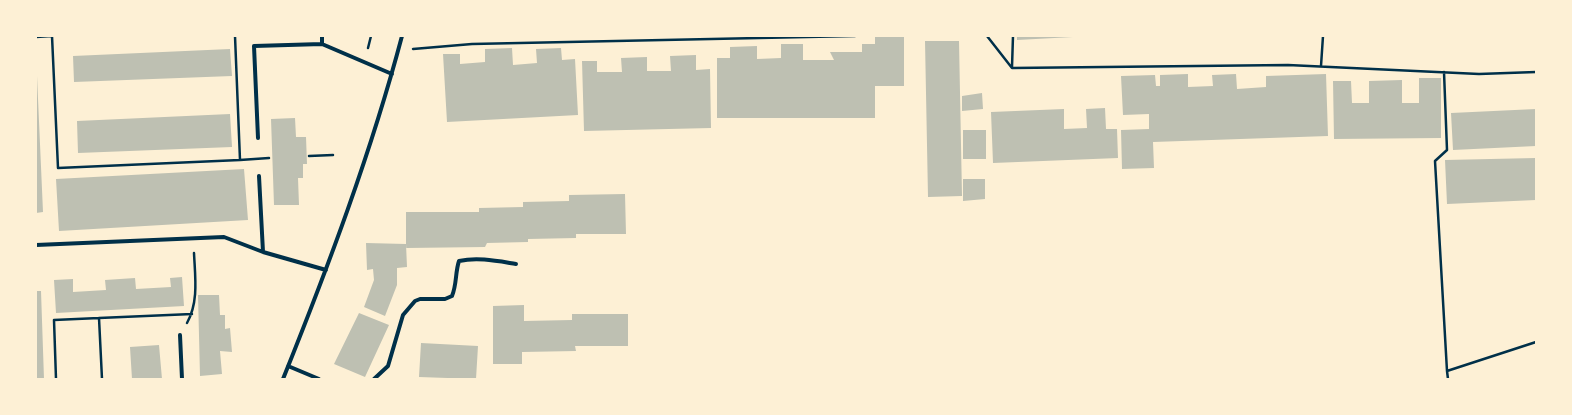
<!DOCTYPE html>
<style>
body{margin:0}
#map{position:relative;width:1572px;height:415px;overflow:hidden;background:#fdf0d5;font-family:"Noto Sans",sans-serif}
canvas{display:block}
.frame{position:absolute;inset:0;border:37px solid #fdf0d5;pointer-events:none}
</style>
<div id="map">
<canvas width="1572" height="415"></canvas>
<div class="frame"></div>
</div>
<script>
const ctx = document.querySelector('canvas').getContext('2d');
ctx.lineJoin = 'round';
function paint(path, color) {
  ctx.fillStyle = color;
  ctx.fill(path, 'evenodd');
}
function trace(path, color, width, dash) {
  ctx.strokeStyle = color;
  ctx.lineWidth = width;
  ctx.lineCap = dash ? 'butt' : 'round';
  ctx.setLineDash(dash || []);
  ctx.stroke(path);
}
paint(new Path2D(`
 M875,36H904V86H875V118H717V58H730V47L757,46V59L781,58V44H803V60H834L830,52H862V44H875Z
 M1017,36H1073V37L1017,40Z
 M925,41H959L962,196L928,197Z
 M512,48L513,65L537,63L536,49L561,48L562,60L575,59L578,115L447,122L443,54H460V64L485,62V49Z
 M230,49L232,76L74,82L73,56Z
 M696,55V70L710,69L711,128L584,131L582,61H597V72H622L621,58L647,57V71H671L670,56Z
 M1188,74V87L1213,86L1212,75L1236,74L1237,89L1266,87V76L1326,74L1328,136L1153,142L1154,168L1122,169L1121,130L1149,129V114L1123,115L1121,76L1155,75L1156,86H1160V75Z
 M36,76H37L43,212L36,213Z
 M1419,78H1441V138L1334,139L1333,81H1351L1352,103H1369V81L1402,80V103H1419Z
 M982,93L983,109L962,111V96Z
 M1105,108L1106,129H1117L1118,158L993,163L991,112L1064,109V129L1087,128L1086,109Z
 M1536,109V146L1453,150L1451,113Z
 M230,114L232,147L78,153L77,121Z
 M295,118L296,137H306L307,164H303V178H298L299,205H274L271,119Z
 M963,130H986V159H963Z
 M1536,158V200L1447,204L1445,160Z
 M244,169L248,220L59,231L56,179Z
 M963,179H985V199L963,201Z
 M625,194L626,234H576V238L528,239V242L487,243L485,247L406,248V212H479V208L523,207V202L569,201V195Z
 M366,243L406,244L407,267L397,268V285L385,316L364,307L374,280L373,269L367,270Z
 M182,277L184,306L56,313L54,280L73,279V292L106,290L105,280L135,278L136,289L171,287L170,278Z
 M36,291H41L44,379H36Z
 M198,295H219L220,315H225V329L230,328L232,352L220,351L222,374L200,376Z
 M524,305V321L572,320V314H628V346H575L576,351L522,352V364H493V306Z
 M359,313L389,325L365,377L334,364Z
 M421,343L478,346L476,379L419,377Z
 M159,345L162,379H132L130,347Z`), '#bec0b2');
trace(new Path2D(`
 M987,36L1012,68L1288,65L1479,74L1536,72
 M36,37L52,36L58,168L240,160L235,36
 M368,48L371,36
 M413,49L472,44L855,36
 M1321,66L1323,36
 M1012,67L1013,36
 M1444,72L1447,150L1435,161L1447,371
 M309,156L333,155
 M240,160L269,158
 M187,323C199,302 195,276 194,253
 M56,379L54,320L99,318
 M102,379L99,318L192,314
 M1448,379L1447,371L1536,342`), '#003049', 2.5);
trace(new Path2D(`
 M322,36V44
 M258,138L254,46L322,44L392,74
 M259,176L263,252
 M36,245L224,237L263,252L326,270
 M180,335L182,379
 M288,366L319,379
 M283,379C328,267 371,153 402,36
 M374,379L388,366L403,315L415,301L420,299H445L452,296C457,284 455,273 459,261C478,257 497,261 516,264`), '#003049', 4);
</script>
